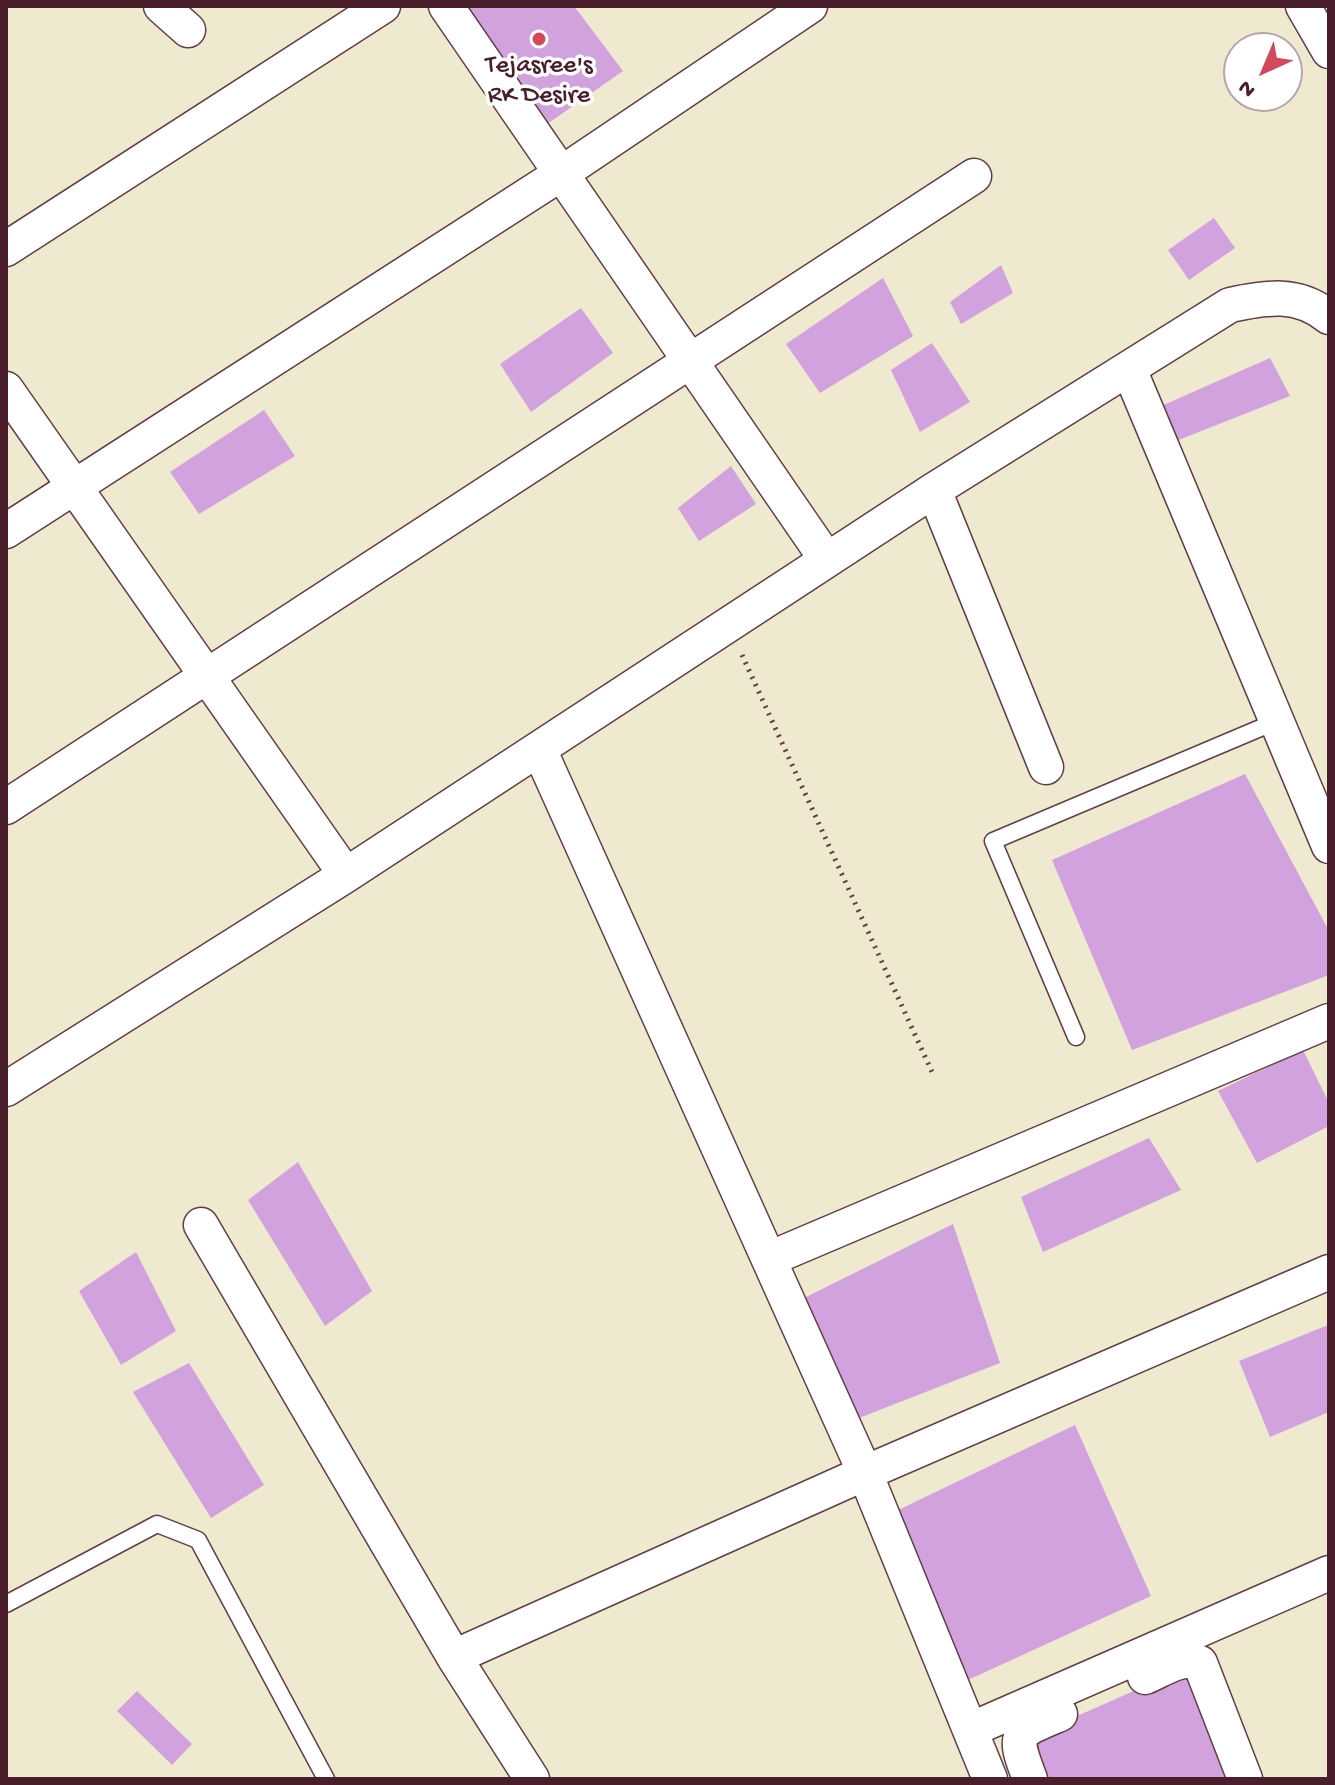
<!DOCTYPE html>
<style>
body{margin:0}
#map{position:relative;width:1335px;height:1785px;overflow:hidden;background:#efe9cf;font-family:"Gochi Hand",sans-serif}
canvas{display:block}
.frame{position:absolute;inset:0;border:8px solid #4a1f2b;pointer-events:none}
.north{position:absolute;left:1223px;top:32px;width:80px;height:80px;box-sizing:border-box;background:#fff;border:2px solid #b7a5aa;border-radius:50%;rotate:224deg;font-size:22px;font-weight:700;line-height:32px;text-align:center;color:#4a1f2b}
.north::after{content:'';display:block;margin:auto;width:28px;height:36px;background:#d1495b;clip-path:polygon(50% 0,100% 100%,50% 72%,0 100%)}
</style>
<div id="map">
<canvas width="1335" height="1785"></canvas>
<div class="frame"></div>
<div class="north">N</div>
</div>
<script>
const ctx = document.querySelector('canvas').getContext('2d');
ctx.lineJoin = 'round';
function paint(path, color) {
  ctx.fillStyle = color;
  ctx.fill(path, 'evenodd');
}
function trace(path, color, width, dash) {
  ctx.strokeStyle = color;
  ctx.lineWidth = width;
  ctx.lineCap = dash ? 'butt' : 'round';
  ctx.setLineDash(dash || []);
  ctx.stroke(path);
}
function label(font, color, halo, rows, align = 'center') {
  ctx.font = font + ' "Gochi Hand",sans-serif';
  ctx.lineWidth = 7;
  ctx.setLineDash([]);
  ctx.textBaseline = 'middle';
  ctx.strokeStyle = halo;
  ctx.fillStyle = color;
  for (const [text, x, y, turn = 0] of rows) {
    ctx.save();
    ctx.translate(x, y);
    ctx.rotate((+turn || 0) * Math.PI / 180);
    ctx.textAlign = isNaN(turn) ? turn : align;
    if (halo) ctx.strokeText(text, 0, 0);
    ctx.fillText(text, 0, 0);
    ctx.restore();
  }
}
paint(new Path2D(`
 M459,6H574L623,71L540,129Z
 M1214,218L1235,248L1189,280L1168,250Z
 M1001,265L1013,293L961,324L950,302Z
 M883,278L913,336L820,393L786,344Z
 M581,308L613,353L531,412L500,364Z
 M932,343L970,402L920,432L891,370Z
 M1270,358L1290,396L1171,443L1159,407Z
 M264,410L295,456L199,514L170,472Z
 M731,466L756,504L699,541L678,508Z
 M1245,774L1329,931V975L1132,1050L1052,860Z
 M1303,1050L1329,1103V1126L1257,1163L1218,1091Z
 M1149,1138L1181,1190L1043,1252L1021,1197Z
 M298,1162L372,1291L325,1326L248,1200Z
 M953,1224L1000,1363L859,1418L802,1299Z
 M136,1252L176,1331L121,1365L79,1291Z
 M1328,1325L1329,1412L1270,1437L1239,1361Z
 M189,1363L264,1485L211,1518L133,1392Z
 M1075,1425L1151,1596L968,1680L894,1512Z
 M1188,1667L1238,1779H1043L1025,1739Z
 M137,1691L192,1744L172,1765L117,1711Z`), '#d2a2de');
const lane = new Path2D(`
 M1076,1037L993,841L1277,721
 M6,1604L157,1524L198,1540L326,1779`);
const street = new Path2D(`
 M161,6L188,30
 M446,6L827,560
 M1303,6L1329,51
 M6,249L383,6
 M1129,369L1329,846
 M6,389L346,875
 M934,490L1046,767
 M6,531L562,173L810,6
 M539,749L865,1473L990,1779
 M6,807L974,176
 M6,1089L346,875L934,490L1230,305C1267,297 1298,292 1329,317
 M201,1225L454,1657L532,1779
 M769,1259L1329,1021
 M454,1657L865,1473L1329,1272
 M1145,1677C1162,1670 1182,1655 1200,1663L1245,1779
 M970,1730L1329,1573
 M1030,1779C1012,1732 1015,1733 1060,1714`);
trace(lane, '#633d44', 19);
trace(street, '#633d44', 37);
trace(new Path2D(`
 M742,655L932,1072`), '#633d44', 5, [2, 6]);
trace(lane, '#fff', 16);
trace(street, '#fff', 34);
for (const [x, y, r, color] of [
 [539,39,8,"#d1495b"]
]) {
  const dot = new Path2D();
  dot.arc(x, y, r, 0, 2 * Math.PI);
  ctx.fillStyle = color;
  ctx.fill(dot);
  trace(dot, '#fff', 3);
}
label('26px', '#4a1f2b', '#fff', [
 ["Tejasree's",539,67],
 ["RK Desire",539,97]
]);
</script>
